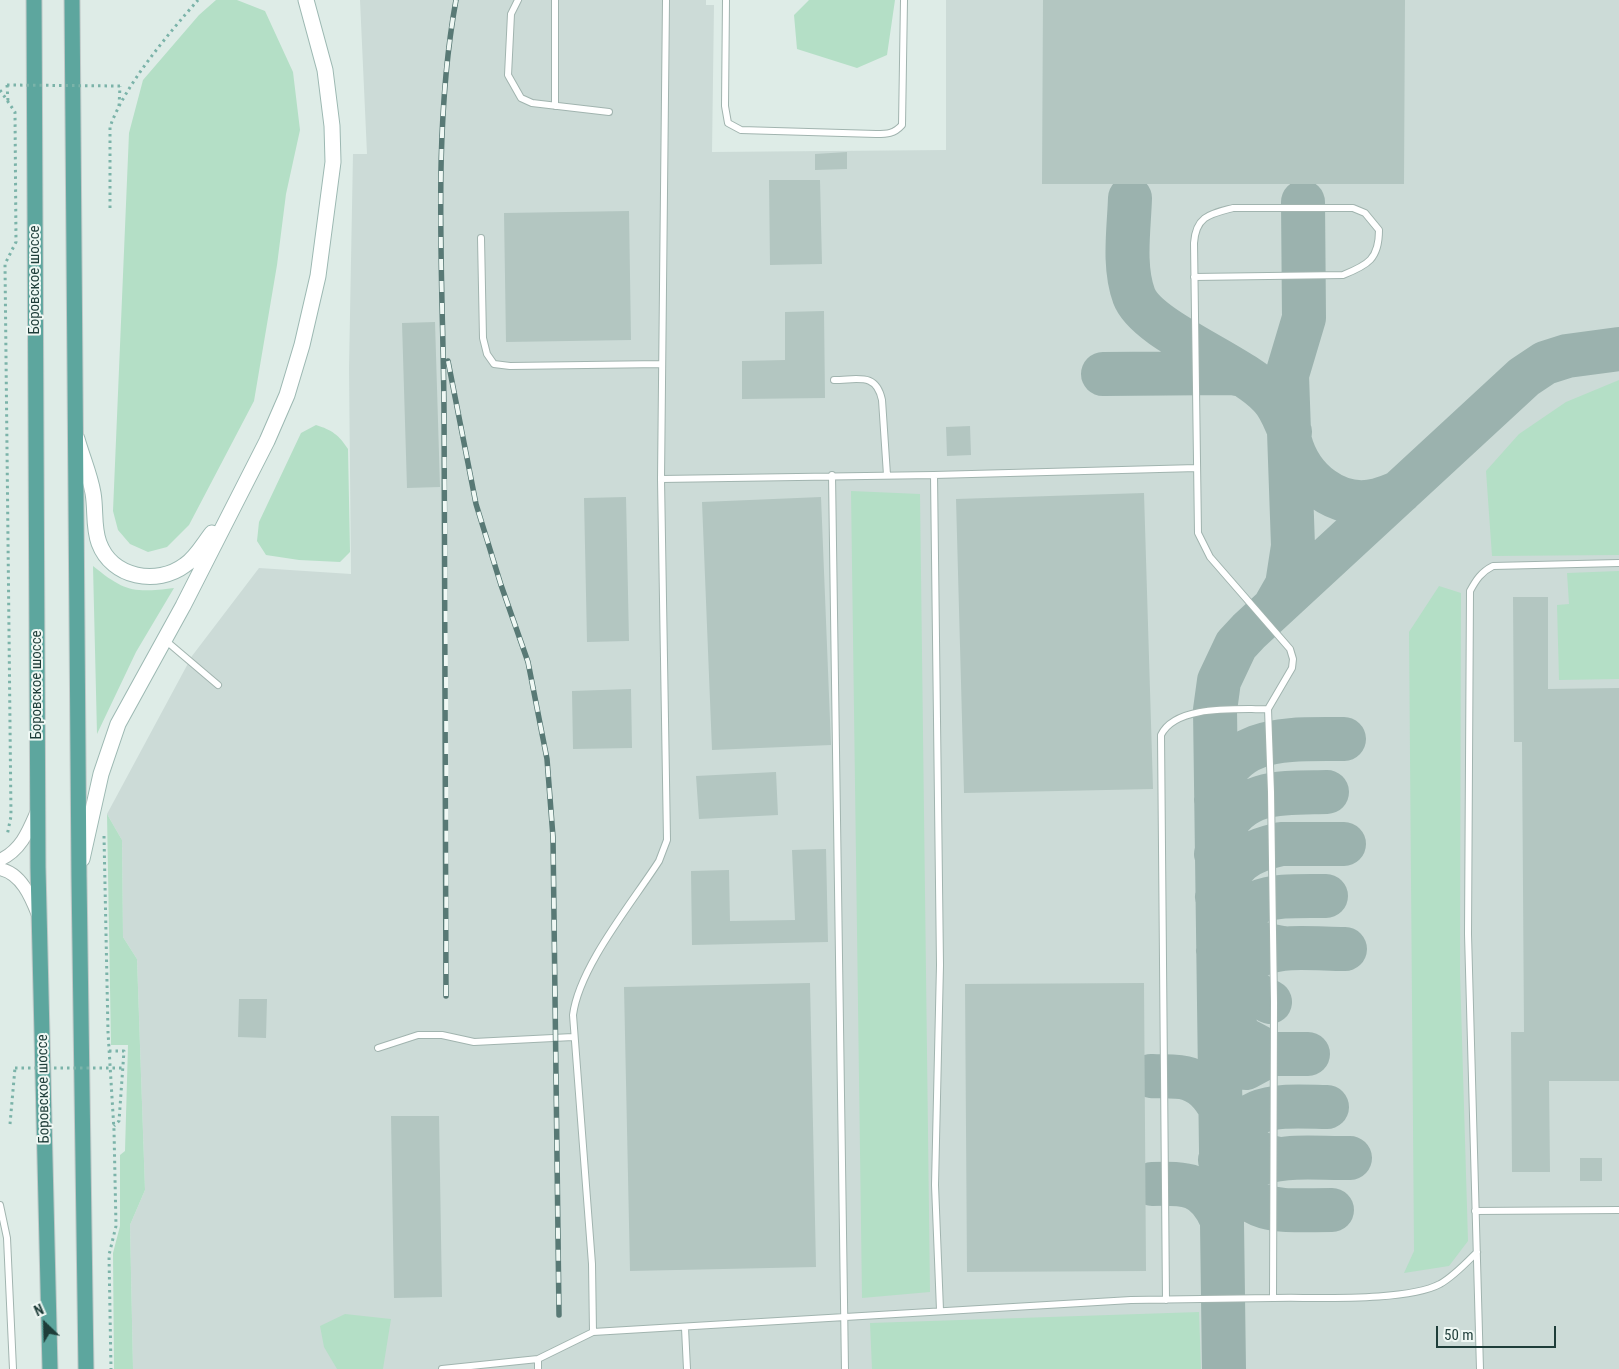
<!DOCTYPE html>
<meta charset="utf-8">
<style>
body{margin:0}
#map{position:relative;width:1619px;height:1369px;overflow:hidden;background:#deece7;font-family:"Roboto Condensed",sans-serif}
canvas{display:block}
.north{position:absolute;left:20px;top:1299px;width:50px;height:50px;-webkit-text-stroke:4px #eff8f4;paint-order:stroke;rotate:336deg;font-size:14px;font-weight:700;line-height:20px;text-align:center;color:#1e3d39}
.north::after{content:'';display:block;margin:auto;width:18px;height:22px;background:#1e3d39;clip-path:polygon(50% 0,100% 100%,50% 72%,0 100%)}
.scale{position:absolute;left:1436px;top:1326px;width:120px;height:22px;box-sizing:border-box;border:2px solid #1e3d39;border-top:0;padding-left:6px;font-size:15px;line-height:18px;white-space:nowrap;color:#1e3d39;-webkit-text-stroke:4px #eff8f4;paint-order:stroke}
</style>
<div id="map">
<canvas width="1619" height="1369"></canvas>
<div class="north">N</div>
<div class="scale">50 m</div>
</div>
<script>
const ctx = document.querySelector('canvas').getContext('2d');
ctx.lineJoin = 'round';
function paint(path, color) {
  ctx.fillStyle = color;
  ctx.fill(path, 'evenodd');
}
function trace(path, color, width, dash) {
  ctx.strokeStyle = color;
  ctx.lineWidth = width;
  ctx.lineCap = dash ? 'butt' : 'round';
  ctx.setLineDash(dash || []);
  ctx.stroke(path);
}
function label(font, color, halo, rows, align = 'center') {
  ctx.font = font + ' "Roboto Condensed",sans-serif';
  ctx.lineWidth = 4;
  ctx.setLineDash([]);
  ctx.textBaseline = 'middle';
  ctx.strokeStyle = halo;
  ctx.fillStyle = color;
  for (const [text, x, y, turn = 0] of rows) {
    ctx.save();
    ctx.translate(x, y);
    ctx.rotate((+turn || 0) * Math.PI / 180);
    ctx.textAlign = isNaN(turn) ? turn : align;
    if (halo) ctx.strokeText(text, 0, 0);
    ctx.fillText(text, 0, 0);
    ctx.restore();
  }
}
paint(new Path2D(`
 M360,0H706V5H714L712,152L946,150V0H1619V1369H133L130,1225L145,1190L137,959L123,937L122,840L107,814L192,656L259,568L351,574L349,368L353,154H367Z`), '#ccdbd7');
paint(new Path2D(`
 M216,0H237L265,11L293,72L300,130L286,194L277,265L254,401L189,525L167,547L148,552L130,544L118,530L113,511L129,133L143,80L199,15Z
 M809,0H895L887,55L857,68L797,49L794,15Z
 M1619,380V555L1492,556L1486,471L1519,434L1566,402Z
 M316,425C332,430 339,435 348,449L350,552L340,562L299,560L266,555L257,541L259,522L301,433Z
 M851,491L920,494L930,1292L862,1298Z
 M93,566C125,592 134,593 174,588L136,652L97,734Z
 M1619,571V679L1559,680L1557,605L1569,604L1567,573Z
 M1439,586L1461,593L1460,972L1468,1241L1449,1266L1404,1273L1414,1251L1409,632Z
 M107,814L122,840L123,937L137,959L145,1190L130,1225L133,1369H114L113,1253L120,1226V1155L125,1151L128,1045H111Z
 M1199,1312L1201,1369H872L870,1323Z
 M345,1314L391,1319L383,1369H337L324,1347L320,1326Z`), '#b4dfc6');
trace(new Path2D(`
 M1130,198C1129,229 1123,266 1134,296C1147,331 1241,364 1270,396C1280,406 1284,419 1290,432
 M1103,374L1232,373L1242,375
 M1290,441C1300,479 1337,511 1378,500C1385,498 1393,495 1400,492
 M1275,606L1287,585L1293,546L1287,375L1304,318L1303,202
 M1216,800C1226,732 1292,740 1344,739
 M1216,854C1218,846 1219,839 1222,832C1241,788 1288,793 1327,792
 M1282,948C1244,942 1233,931 1217,897C1232,862 1245,852 1281,844H1344
 M1270,1002C1243,988 1232,978 1218,951C1241,892 1271,896 1326,896
 M1272,1054L1242,1038L1220,1005C1246,938 1283,948 1345,949
 M1246,1068L1272,1054H1308
 M1151,1076C1163,1077 1177,1075 1189,1079C1232,1094 1218,1147 1279,1159
 M1327,1107C1272,1106 1243,1101 1220,1160C1247,1218 1276,1210 1332,1210
 M1252,1167C1281,1153 1318,1159 1350,1158
 M1152,1184C1186,1183 1205,1183 1221,1218
 M1224,1369L1215,710L1219,681L1236,645L1249,631L1524,377L1545,363L1567,356L1619,349`), '#9bb2ae', 44);
paint(new Path2D(`
 M1043,0H1405L1404,184H1042Z
 M847,152V169L815,170V154Z
 M769,180H820L822,264L770,265Z
 M629,211L631,340L506,342L504,213Z
 M824,311L825,398L742,399V361L785,360V312Z
 M435,322L440,487L407,488L402,323Z
 M970,426L971,455L947,456L946,427Z
 M1144,493L1153,789L964,793L956,499Z
 M626,497L629,641L587,642L584,498Z
 M821,497L831,745L712,750L702,502Z
 M1513,597H1548V689L1619,688V1081H1549L1550,1172H1512L1511,1032H1524L1522,742H1514Z
 M631,689L632,748L573,749L572,691Z
 M776,772L778,815L699,819L696,776Z
 M826,849L828,942L692,945L691,871L729,870L730,921L795,920L792,850Z
 M810,983L816,1267L630,1271L624,987Z
 M1144,983L1146,1271L967,1272L965,984Z
 M239,999H267L266,1038L238,1037Z
 M391,1116H439L442,1297L394,1298Z
 M1580,1158H1602V1181H1580Z`), '#b3c6c1');
const lane = new Path2D(`
 M518,0L511,14L508,75L521,98L532,103L609,112
 M726,0L725,106L728,123L741,130L876,134C887,134 894,134 902,125L904,0
 M555,106V0
 M481,238L483,338L487,354L494,364L510,366L662,364
 M834,380C858,380 876,372 882,400L887,475
 M832,475L845,1369
 M934,475L940,965L935,1185L940,1310
 M661,479L666,0
 M165,640L218,685
 M378,1048L418,1035H442L474,1042L573,1037
 M0,1205L7,1238L13,1369
 M1475,1211L1619,1210
 M1273,1298C1314,1297 1406,1302 1440,1284C1454,1276 1465,1264 1477,1252
 M1166,1300L1161,735C1176,704 1238,710 1268,709
 M685,1328L687,1369
 M593,1332L592,1264L573,1015C579,967 632,903 659,861L667,840L661,479L934,475L1197,468
 M442,1369L538,1359
 M538,1369V1359L593,1332L1131,1300L1273,1298L1274,1002L1271,792L1268,709L1292,668L1293,659L1290,649L1210,557L1198,533L1194,243C1196,216 1210,214 1233,208H1353L1365,213L1379,230C1379,259 1368,265 1343,275L1194,277
 M1480,1369L1468,934L1470,591C1476,580 1481,572 1493,566L1619,563`);
const street = new Path2D(`
 M0,860C21,850 28,832 37,811
 M0,869C21,873 31,897 38,915`);
const secondary = new Path2D(`
 M77,439C82,457 90,475 93,493C96,510 93,527 99,543C112,578 157,586 185,565C196,558 204,543 212,533
 M82,859L101,774L118,724L183,606L267,441L287,395L302,345L318,276L333,162L332,126L325,70L306,0`);
const primary = new Path2D(`
 M34,0L38,868L50,1369
 M72,0L79,877L86,1369`);
trace(lane, '#a1b4af', 8);
trace(street, '#a1b4af', 14);
trace(secondary, '#9cb8b2', 17);
trace(primary, '#c0c9c8', 17);
trace(new Path2D(`
 M7,85L8,101
 M0,90L15,112L16,242L5,264L11,816L7,836
 M119,106L120,86
 M110,208V127C124,86 169,33 198,0
 M104,836L108,1032L114,1130L116,1226L109,1255L111,1369
 M109,1051H124L119,1121L114,1126
 M10,1124L15,1068`), '#7bb3a9', 3, [2.5, 4]);
trace(lane, '#fff', 6);
trace(street, '#fff', 12);
trace(secondary, '#fff', 15);
trace(primary, '#5da69e', 15);
const rail = new Path2D(`
 M448,361L476,504L501,585L528,662L547,759L553,837L559,1315
 M446,996C447,800 446,605 444,410C443,276 432,132 456,0`);
trace(rail, '#587975', 5.5);
trace(rail, '#eff8f4', 4, [11]);
trace(new Path2D(`
 M7,85L120,86
 M15,1068H124`), '#7bb3a9', 3, [2.5, 4]);
label('15px', '#1e3d39', '#eff8f4', [
 ["Боровское шоссе",35,280,-90],
 ["Боровское шоссе",37,685,-90],
 ["Боровское шоссе",44,1089,-91]
]);
</script>
